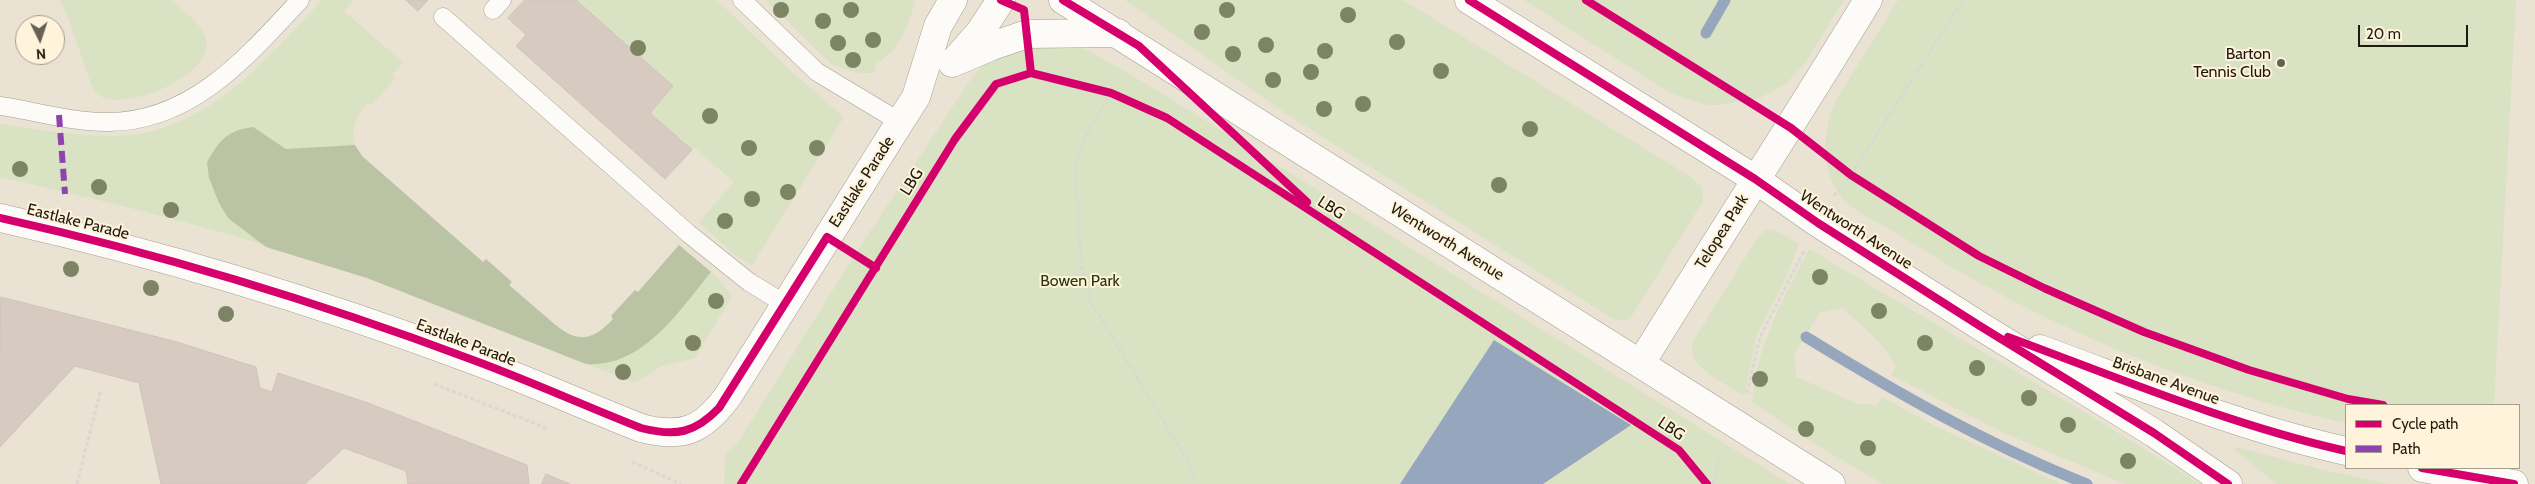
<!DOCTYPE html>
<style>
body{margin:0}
#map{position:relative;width:2535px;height:484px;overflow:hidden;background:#eae2d2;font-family:Cabin,sans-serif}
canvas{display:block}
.legend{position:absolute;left:2345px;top:404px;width:175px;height:65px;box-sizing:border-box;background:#fff3db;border:1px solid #a69d8a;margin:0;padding:6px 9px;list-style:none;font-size:15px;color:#201b10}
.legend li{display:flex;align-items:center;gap:10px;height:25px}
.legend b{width:25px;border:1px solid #a69d8a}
.north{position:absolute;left:15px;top:15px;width:50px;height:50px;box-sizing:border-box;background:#fff3db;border:1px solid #a69d8a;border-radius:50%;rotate:176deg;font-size:14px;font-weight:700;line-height:20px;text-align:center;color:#201b10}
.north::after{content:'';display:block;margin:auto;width:18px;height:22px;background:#676154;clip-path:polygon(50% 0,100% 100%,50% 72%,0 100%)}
.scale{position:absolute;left:2358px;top:25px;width:110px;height:22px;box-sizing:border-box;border:2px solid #201b10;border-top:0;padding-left:6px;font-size:15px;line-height:18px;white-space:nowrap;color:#201b10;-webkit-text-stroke:4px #fff3db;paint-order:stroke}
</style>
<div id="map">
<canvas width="2535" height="484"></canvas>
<ul class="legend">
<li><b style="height:6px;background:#d6006c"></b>Cycle path</li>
<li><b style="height:6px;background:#8e44ad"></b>Path</li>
</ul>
<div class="north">N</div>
<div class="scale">20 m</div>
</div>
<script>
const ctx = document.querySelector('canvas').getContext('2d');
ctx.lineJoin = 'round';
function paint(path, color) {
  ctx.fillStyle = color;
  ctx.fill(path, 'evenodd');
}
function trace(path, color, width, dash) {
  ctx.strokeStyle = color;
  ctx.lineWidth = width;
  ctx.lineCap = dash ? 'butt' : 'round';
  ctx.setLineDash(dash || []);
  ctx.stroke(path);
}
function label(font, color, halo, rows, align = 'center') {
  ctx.font = font + ' Cabin,sans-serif';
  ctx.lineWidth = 4;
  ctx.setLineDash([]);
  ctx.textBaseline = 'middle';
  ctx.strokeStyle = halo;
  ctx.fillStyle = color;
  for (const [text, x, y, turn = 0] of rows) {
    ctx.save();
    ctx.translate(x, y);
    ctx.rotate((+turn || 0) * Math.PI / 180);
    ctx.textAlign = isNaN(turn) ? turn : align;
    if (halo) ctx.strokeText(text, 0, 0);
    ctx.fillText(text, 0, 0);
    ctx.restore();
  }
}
paint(new Path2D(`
 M59,0H171C182,10 199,21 205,36C219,75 127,111 100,96C96,93 93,89 91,84L66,12Z
 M322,0H354L344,11L403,63L392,75L396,78L371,105L368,103C353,118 347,138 362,156L483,262L486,259L512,282L509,285C521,295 533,306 545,316C571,339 586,348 613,319L611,316L635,290L638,292L679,245L718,278L732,296L695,358L662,366L635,383C546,348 458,311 368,279C248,236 124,205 0,177V124C38,129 78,137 117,136C206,133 266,60 322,0Z
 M576,0H717L793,73L844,117L752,265L735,255L699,222L734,182L694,147L692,150L650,113L673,86Z
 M766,0H915C910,24 898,52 876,64L874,73H857L832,65Z
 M1125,0H1403L1689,176L1702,187L1703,201L1633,314L1626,320H1615L1295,120Z
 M1524,0H1844L1805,63L1786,84L1760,98L1720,105H1706L1672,94Z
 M1898,0H2516L2494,405H2346V423C2189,388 2037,323 1901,236C1880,223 1847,210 1835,187C1821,161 1824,128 1835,102Z
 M1070,44L1090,51L1163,94L1790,484H724L726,454L739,441L859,248L973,76C1001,43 1030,47 1070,44Z
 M1774,229L1799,244L1783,284L1757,334L1744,395C1725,383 1682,366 1694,340L1758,237L1764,231Z
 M1809,249L2096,419L2200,484H2125L2004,433L1891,375L1896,367C1884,342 1862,326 1842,308L1820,313L1794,354L1796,377L1859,404L1877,405L1882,397L1935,426L2061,484H1883L1813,443L1752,402C1758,341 1782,302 1809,249Z
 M2236,447L2324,470L2388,484H2277L2236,451L2234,449Z`), '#dae2c4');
paint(new Path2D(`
 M253,127L286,149L355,145L362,156L483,262L486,259L512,282L509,285C521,295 533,306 545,316C571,339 586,348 613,319L611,316L635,290L638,292L679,245L711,272C679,311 643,368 586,364L367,278L266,247L228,218L219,203L209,178L207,162C220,140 226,131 253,127Z`), '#bbc3a5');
paint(new Path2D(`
 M1494,340L1631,425L1543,484H1400Z`), '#96a6bc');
trace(new Path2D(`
 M1706,33L1725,0
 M1806,337C1897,393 1988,445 2087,484`), '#96a6bc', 11);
const building = new Path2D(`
 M406,0H428L418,11Z
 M525,0H576L673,86L650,113L692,150L665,179L516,46L526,35L508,18Z
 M1,297L177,342L256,367L260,388L272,392L278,373L368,403L527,465L529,484H408L406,471L344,448L305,484H161L139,383L75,366L0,447Z
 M546,474L570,484H542Z`);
paint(building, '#d7cac0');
trace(building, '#cec4bb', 1);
const lane = new Path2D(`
 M742,0L817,72L900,122
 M493,10L502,0
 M443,17L689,234L749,282L785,304
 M0,106C35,111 71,122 106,122C191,123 247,57 300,0`);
const street = new Path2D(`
 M957,58L980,32L1001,0
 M952,63L992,46L1027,34L1118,33
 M0,218C161,254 318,302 473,360C530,381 585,406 641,428C683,439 703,430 728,396L900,122L916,97L938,26L953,0`);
const secondary = new Path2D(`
 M1063,0L1831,484
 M1469,0L1755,179L1818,223L1980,326L2154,433L2228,484
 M2040,349C2141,386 2241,428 2346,451
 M1641,363C1716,241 1794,122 1868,0
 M2422,468L2514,484`);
trace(lane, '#a39d91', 19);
trace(street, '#a39d91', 29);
trace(secondary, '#a39d91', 29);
trace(new Path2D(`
 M1111,93L1087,134L1075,167L1082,269L1091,302L1189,463L1195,484
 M1834,196L1851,175L1963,0
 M434,384L549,429
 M1747,393L1760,337L1804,251
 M632,462L681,484
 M77,484L101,389
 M1713,484L1721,454`), '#dad8d3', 3, [4, 2.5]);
trace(lane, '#fcfbf8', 18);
trace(street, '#fcfbf8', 28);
trace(secondary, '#fcfbf8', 28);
trace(new Path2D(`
 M59,115L65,194`), '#8e44ad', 6, [12, 6]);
trace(new Path2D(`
 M1001,0L1024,10L1031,73
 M1063,0L1139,46L1307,202
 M1469,0L1755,179L1818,223L1980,326L2154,433L2228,484
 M1586,0L1791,128L1851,175L1979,256L2044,288L2144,332L2249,370L2348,399L2383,405
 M0,218C161,254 318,302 473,360C530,381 585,406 641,428C676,437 695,433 719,408L827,237L876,268
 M2008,337C2119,378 2230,425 2346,451
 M2422,468L2514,484
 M741,484L955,139L996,84L1031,73L1111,93L1167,118L1679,450L1707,484`), '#d6006c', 8);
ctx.fillStyle = '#7d8463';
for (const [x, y] of [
 [781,10],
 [851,10],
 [1227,10],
 [1348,15],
 [823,21],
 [1202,32],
 [873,40],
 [1397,42],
 [838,43],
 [1266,45],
 [638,48],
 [1325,51],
 [1233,54],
 [853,60],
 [1441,71],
 [1311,72],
 [1273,80],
 [1363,104],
 [1324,109],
 [710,116],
 [1530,129],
 [749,148],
 [817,148],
 [20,169],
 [1499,185],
 [99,187],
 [788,192],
 [752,199],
 [171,210],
 [725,221],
 [71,269],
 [1820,277],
 [151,288],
 [716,301],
 [1879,311],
 [226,314],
 [693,343],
 [1925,343],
 [1977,368],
 [623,372],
 [1760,379],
 [2029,398],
 [2068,425],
 [1806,429],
 [1868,448],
 [2128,461]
]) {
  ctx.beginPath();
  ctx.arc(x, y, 8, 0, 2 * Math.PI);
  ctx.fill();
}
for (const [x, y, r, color] of [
 [2281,63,5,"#676154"]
]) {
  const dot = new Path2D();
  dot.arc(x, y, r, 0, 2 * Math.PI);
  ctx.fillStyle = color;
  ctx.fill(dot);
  trace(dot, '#fff3db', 2);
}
label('16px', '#201b10', '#fff3db', [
 ["Barton",2271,54],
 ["Tennis Club",2271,72]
], 'right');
label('16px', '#201b10', '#fff3db', [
 ["Eastlake Parade",862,182,-57],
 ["LBG",912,182,-58],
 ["LBG",1331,208,33],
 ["Eastlake Parade",78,222,14],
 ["Wentworth Avenue",1856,230,33],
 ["Telopea Park",1722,232,-58],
 ["Wentworth Avenue",1447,242,32],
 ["Eastlake Parade",466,343,21],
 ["Brisbane Avenue",2166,381,20],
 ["LBG",1671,429,34]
]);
label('16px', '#243808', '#fff3db', [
 ["Bowen Park",1080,281]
]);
</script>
